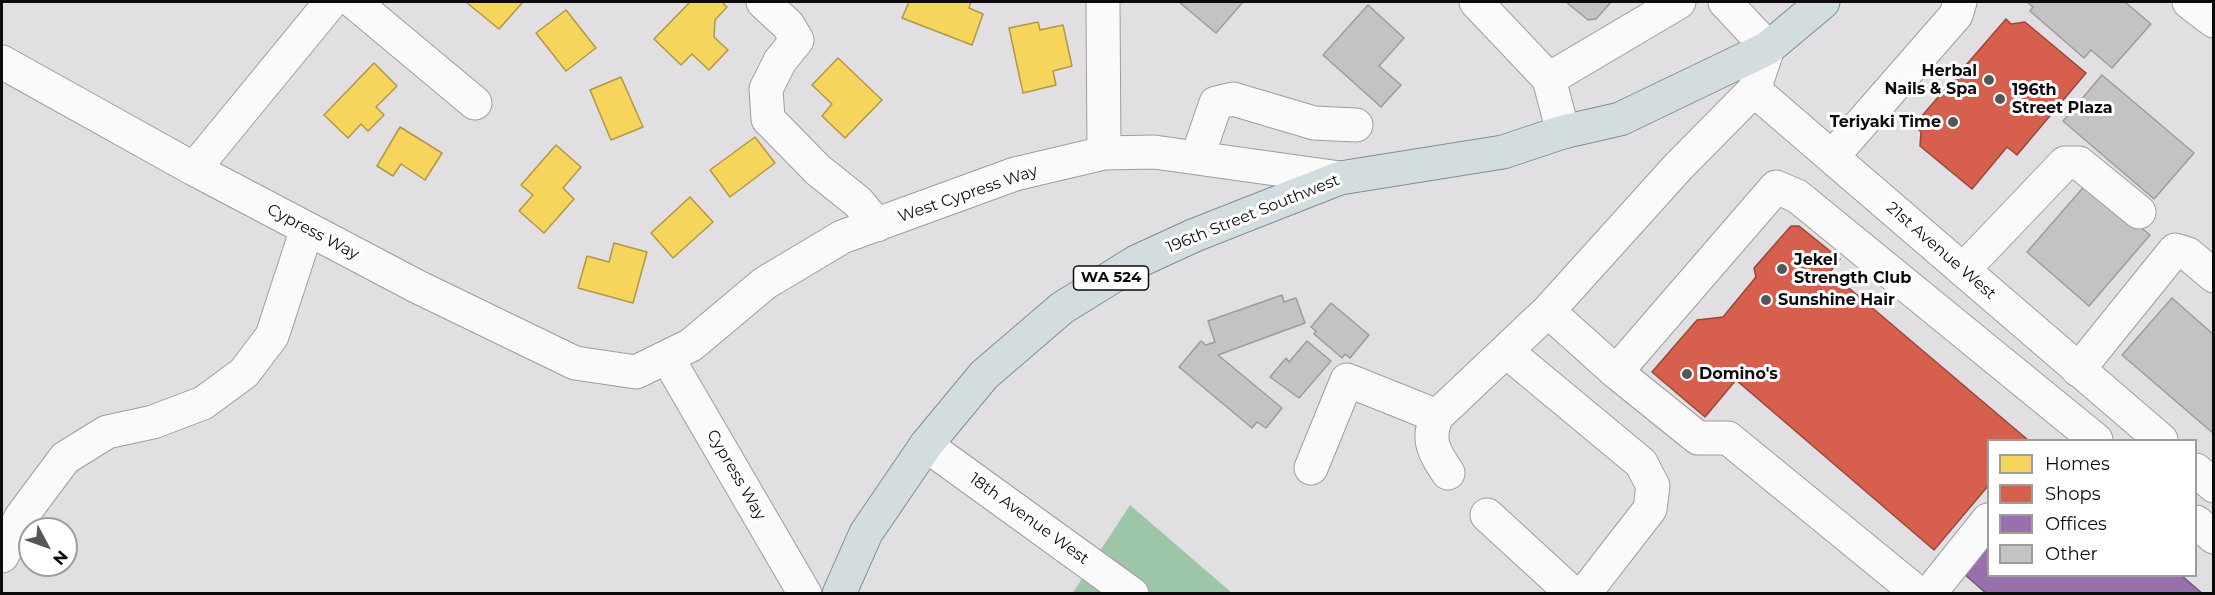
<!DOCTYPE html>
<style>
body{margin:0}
#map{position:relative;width:2215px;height:595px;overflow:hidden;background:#e2dfe3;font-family:Montserrat,sans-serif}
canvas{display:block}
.frame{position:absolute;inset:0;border:3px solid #0d0b0d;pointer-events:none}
.legend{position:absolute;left:1987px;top:439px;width:210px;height:138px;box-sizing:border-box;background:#fff;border:2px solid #9e9d9e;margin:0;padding:8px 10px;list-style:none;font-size:18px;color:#0d0b0d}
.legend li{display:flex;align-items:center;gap:12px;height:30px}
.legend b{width:30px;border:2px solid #9e9d9e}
.north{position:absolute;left:18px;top:517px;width:60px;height:60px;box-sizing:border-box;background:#fff;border:2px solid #9e9d9e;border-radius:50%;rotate:131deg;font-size:16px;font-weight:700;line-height:24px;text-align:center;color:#0d0b0d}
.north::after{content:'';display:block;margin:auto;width:21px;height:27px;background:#585558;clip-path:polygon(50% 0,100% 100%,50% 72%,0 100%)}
</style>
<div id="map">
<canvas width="2215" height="595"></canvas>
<div class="frame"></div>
<ul class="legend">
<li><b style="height:16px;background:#f6d55c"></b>Homes</li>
<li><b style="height:16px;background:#d6604d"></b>Shops</li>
<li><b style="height:16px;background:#9970ab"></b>Offices</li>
<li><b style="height:16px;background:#c4c2c5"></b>Other</li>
</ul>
<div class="north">N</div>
</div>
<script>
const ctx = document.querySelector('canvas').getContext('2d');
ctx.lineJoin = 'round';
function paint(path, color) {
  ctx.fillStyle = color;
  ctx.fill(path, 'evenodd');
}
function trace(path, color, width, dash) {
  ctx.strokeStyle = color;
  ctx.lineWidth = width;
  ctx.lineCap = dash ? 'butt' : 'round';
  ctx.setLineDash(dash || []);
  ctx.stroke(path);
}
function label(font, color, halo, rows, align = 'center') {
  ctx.font = font + ' Montserrat,sans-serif';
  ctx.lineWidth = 6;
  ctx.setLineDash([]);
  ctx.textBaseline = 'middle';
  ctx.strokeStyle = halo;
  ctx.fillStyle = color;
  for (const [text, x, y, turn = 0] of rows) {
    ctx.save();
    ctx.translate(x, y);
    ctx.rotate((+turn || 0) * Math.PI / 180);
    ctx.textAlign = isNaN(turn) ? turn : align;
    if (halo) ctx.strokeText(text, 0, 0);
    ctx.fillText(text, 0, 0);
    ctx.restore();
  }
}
paint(new Path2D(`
 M1130,505L1232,593L1072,594Z`), '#9dc6a8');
const homes = new Path2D(`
 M466,2H523L499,29Z
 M690,2H722L727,7L715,20L714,37L728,50L709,70L692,54L681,65L654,39Z
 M909,2H971L969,8L983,14L972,45L902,18Z
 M566,10L596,48L566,71L536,33Z
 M1038,22L1040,30L1063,25L1072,66L1053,71L1056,85L1023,93L1009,28Z
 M838,58L882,100L845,138L822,116L832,104L812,85Z
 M374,63L397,86L376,107L384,115L368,131L361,124L348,138L324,115Z
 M621,77L643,127L611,140L590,90Z
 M400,127L442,153L425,180L401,164L393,176L377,166Z
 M755,137L775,163L730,197L710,170Z
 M556,145L581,167L563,188L574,199L544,233L519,211L533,195L521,185Z
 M690,197L713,222L673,258L651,233Z
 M614,243L647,252L633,303L578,288L587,256L609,262Z`);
paint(homes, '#f6d55c');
trace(homes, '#b09844', 1.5);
const shops = new Path2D(`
 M2006,19L2011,24L2025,22L2086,73L2017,155L2007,147L1972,189L1920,146L1921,132L1914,125Z
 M1791,226H1799L1840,259L1830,272L2028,440H1988V486L1934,550L1736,380L1705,417L1652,372L1697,320L1723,317L1756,277L1754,268Z`);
paint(shops, '#d6604d');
trace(shops, '#9a463a', 1.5);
const offices = new Path2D(`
 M1988,544V576H2182L2203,594H1987L1963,573Z`);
paint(offices, '#9970ab');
trace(offices, '#6f527c', 1.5);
const building = new Path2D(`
 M1179,2H1243L1216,33Z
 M1566,2H1611L1596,19L1588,20Z
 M2027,2H2125L2151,24L2112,68L2091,50L2084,58L2030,11L2033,7Z
 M1368,5L1404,38L1379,66L1401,85L1381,107L1323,55Z
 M2102,75L2194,153L2154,199L2063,121Z
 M2088,182L2150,235L2089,306L2027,252Z
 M1282,295L1284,302L1296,298L1305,323L1218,355L1282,408L1266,428L1257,422L1252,428L1179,367L1201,341L1206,345L1215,342L1208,321Z
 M2172,298L2214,335V434L2122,355Z
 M1331,303L1369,335L1350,358L1345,354L1342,358L1314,334L1316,331L1311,327Z
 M1307,341L1331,361L1299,398L1270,377L1286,358L1289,362Z`);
paint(building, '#c4c2c5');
trace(building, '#9d9b9e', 1.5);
const minor = new Path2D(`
 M354,2L475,103
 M763,2L788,25L797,40L780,61L766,89L768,119L818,170L858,202L877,225
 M1103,2L1104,153
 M1476,2L1549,79L1563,132
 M2189,2L2214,21
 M2,62L194,169L418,287L575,363L636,372L691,345L765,283L842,237L1015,174L1104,153L1154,152L1340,178
 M1549,79L1679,2
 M1754,90L2161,440
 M1832,157L1956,15L1960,2
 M1197,158L1216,103L1233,99L1314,123L1356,125
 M194,169L331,2
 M1963,270L2065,163H2079L2139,212
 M1548,311L1616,372L1698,438H1728L1919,594
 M1506,351L1641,463L1653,486L1650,509L1584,594
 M667,357L805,594
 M2078,370L2175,250L2188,254L2214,276
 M1616,372L1776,187L1797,196L2096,440
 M926,445L1132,594
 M1311,468L1347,380L1437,416
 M2196,470L2214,486
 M1448,473C1434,452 1426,440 1437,416L1548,311L1678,167L1754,90L1768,48L1725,2
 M1487,515L1573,594
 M2196,522L2214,537
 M2,556L21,517L65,458L107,432L153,422L203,403L244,373L272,336L307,229
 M1929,594L1988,520`);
const major = new Path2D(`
 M839,594L866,533L926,445L984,375L1062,308L1136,262L1195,235L1340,178L1503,152L1563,132L1620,119L1768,48L1823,2`);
trace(minor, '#9f9ca0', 35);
trace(major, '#7d8f92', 35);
trace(minor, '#fbfafb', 33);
trace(major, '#d3dddf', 33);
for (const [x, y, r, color] of [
 [1989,80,6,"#585558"],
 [2000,99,6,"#585558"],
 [1953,122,6,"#585558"],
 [1782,269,6,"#585558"],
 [1766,300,6,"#585558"],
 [1687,374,6,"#585558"]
]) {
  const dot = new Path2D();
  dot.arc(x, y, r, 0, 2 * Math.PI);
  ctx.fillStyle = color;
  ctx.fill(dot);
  trace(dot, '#fff', 2);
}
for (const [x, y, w] of [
 [1111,278,75]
]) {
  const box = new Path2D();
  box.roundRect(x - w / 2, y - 12, w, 24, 4.5);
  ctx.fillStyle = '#fff';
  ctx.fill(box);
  trace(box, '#0d0b0d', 1.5);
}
label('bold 15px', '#0d0b0d', null, [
 ["WA 524",1111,278]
]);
label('bold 16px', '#0d0b0d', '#fff', [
 ["Herbal",1977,71,"right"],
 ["Nails & Spa",1977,89,"right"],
 ["196th",2012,90],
 ["Street Plaza",2012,108],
 ["Teriyaki Time",1941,122,"right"],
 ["Jekel",1794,260],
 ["Strength Club",1794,278],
 ["Sunshine Hair",1778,300],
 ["Domino's",1699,374]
], 'left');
label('16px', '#0d0b0d', '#fff', [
 ["West Cypress Way",968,194,-19],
 ["196th Street Southwest",1253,214,-22],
 ["Cypress Way",313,232,28],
 ["21st Avenue West",1941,251,41],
 ["Cypress Way",736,475,60],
 ["18th Avenue West",1029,519,36]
]);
</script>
